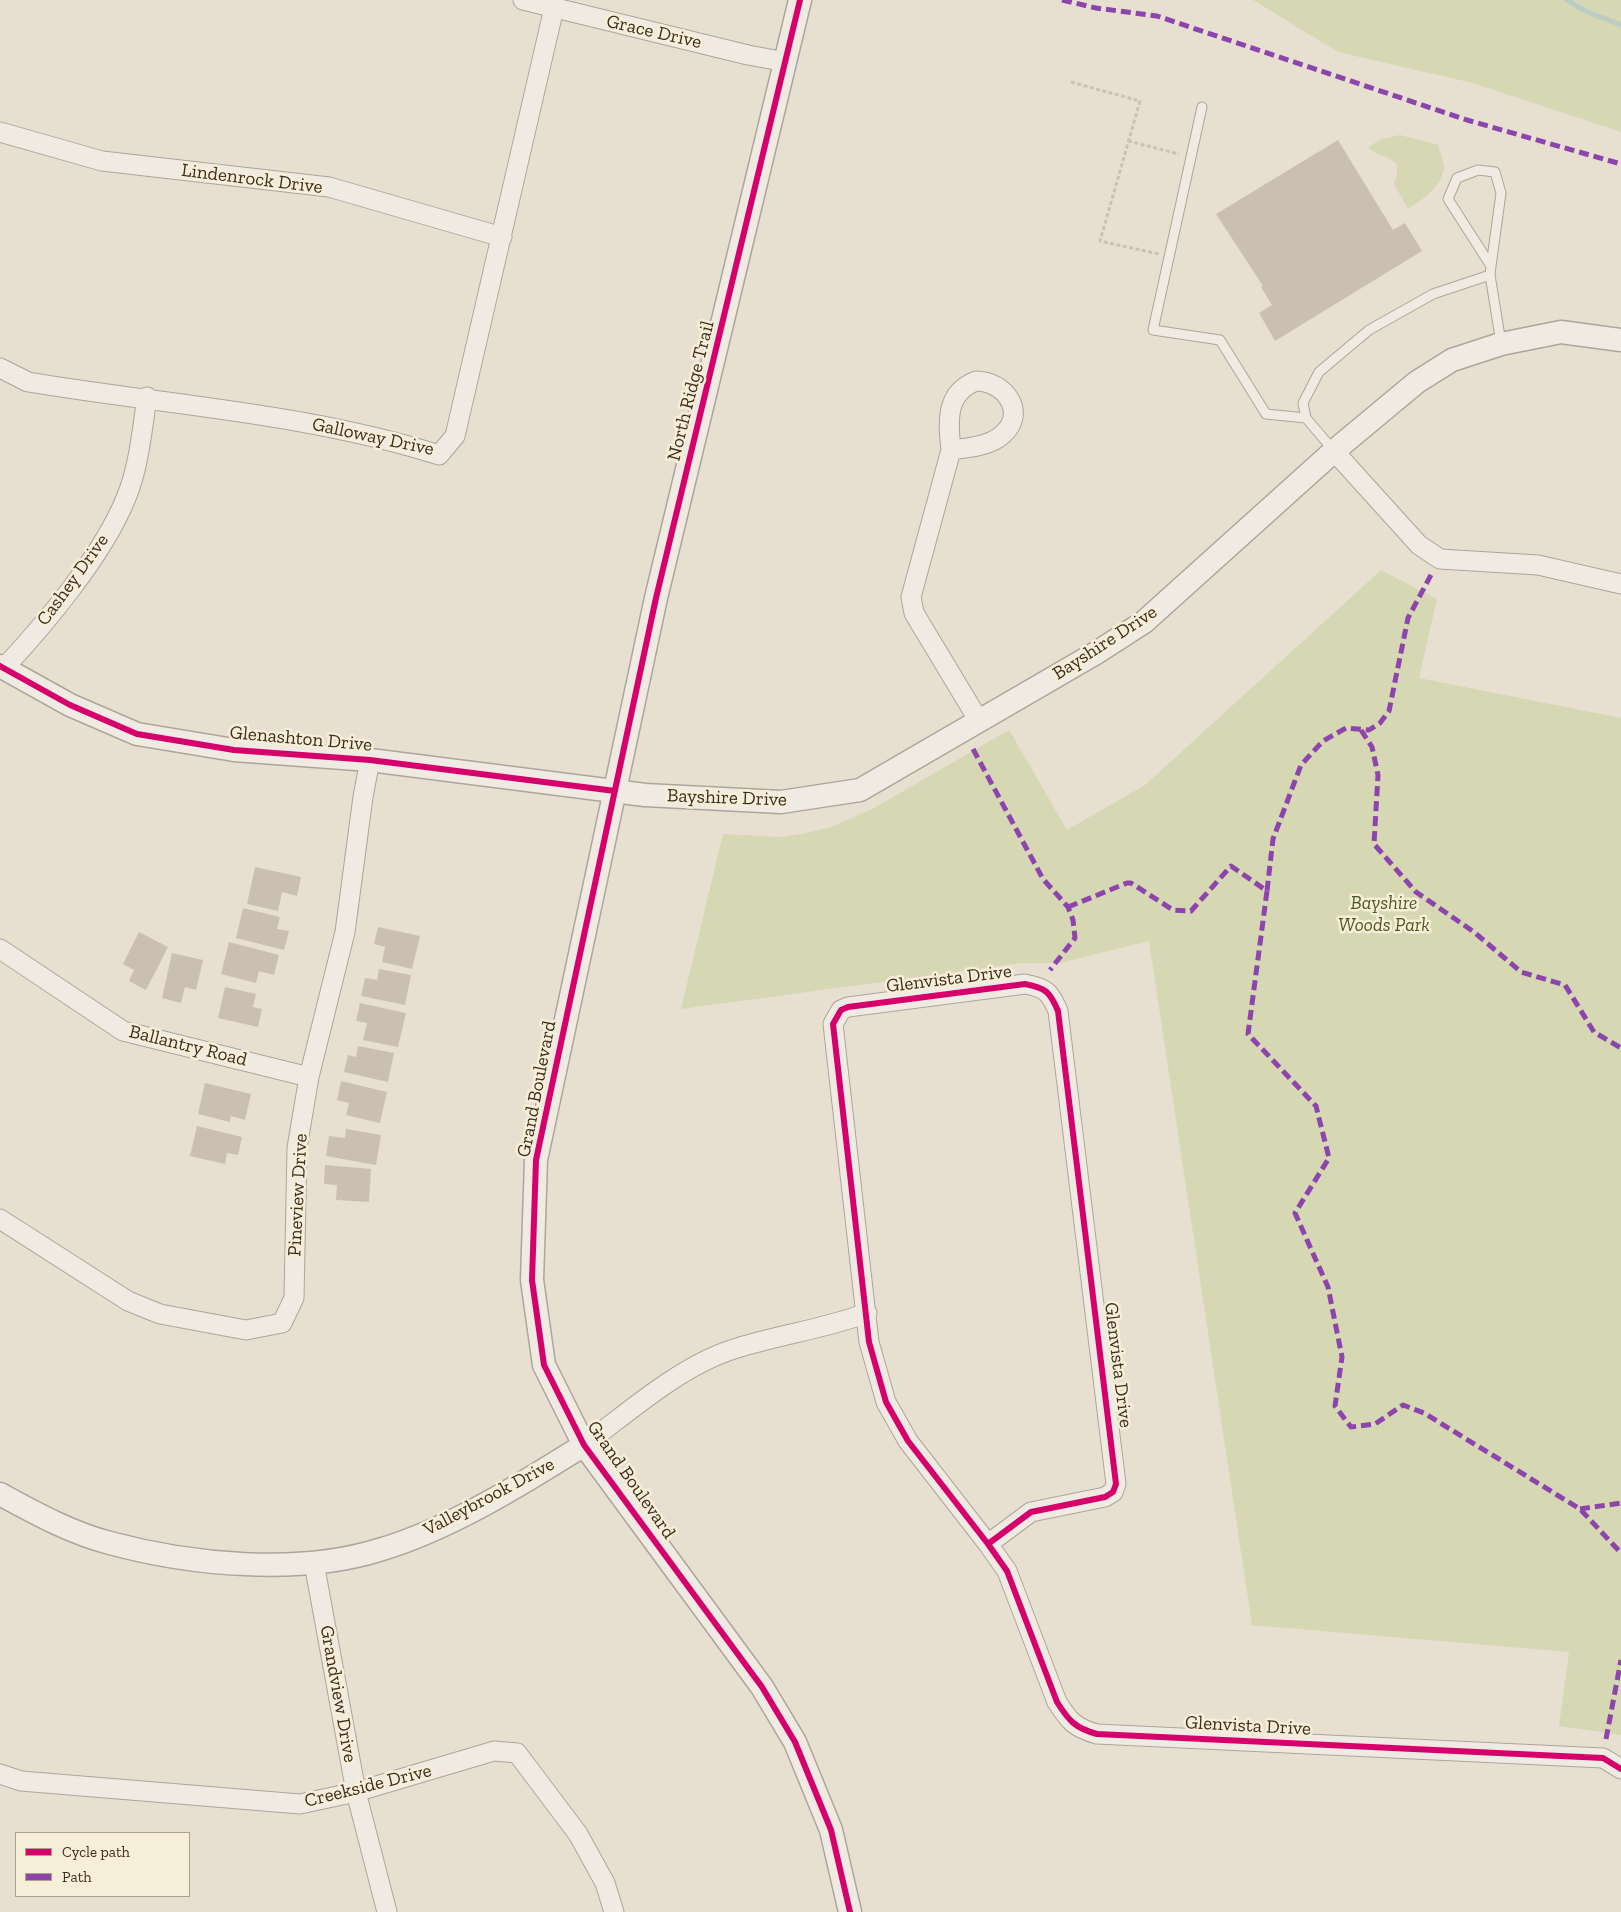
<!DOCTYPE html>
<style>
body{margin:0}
#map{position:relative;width:1621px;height:1912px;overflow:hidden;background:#e7e0d1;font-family:"Zilla Slab",serif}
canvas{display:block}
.legend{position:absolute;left:15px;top:1832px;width:175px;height:65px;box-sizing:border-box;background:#f7eed8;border:1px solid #ada18e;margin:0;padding:6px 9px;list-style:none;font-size:15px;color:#3d2e20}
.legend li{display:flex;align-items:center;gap:10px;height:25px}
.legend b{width:25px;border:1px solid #ada18e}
</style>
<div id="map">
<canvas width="1621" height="1912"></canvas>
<ul class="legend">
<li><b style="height:6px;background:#d6006c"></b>Cycle path</li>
<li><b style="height:6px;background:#8e44ad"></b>Path</li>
</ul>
</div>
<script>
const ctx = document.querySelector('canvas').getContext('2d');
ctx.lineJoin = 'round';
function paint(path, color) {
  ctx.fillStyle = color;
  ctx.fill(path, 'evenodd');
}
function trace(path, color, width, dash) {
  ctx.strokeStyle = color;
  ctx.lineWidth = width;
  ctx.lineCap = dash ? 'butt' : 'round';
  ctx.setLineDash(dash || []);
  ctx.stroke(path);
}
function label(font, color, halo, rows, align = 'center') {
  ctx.font = font + ' "Zilla Slab",serif';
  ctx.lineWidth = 5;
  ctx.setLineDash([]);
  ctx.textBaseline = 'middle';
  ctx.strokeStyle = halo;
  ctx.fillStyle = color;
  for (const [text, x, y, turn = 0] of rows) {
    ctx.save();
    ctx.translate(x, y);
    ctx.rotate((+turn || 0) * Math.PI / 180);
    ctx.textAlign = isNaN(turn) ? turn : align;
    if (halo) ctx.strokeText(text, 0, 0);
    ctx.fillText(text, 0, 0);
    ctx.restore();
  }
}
paint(new Path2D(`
 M1253,0H1621V132L1473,83L1338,52Z
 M1400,135L1438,145C1440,152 1444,162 1444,168C1441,188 1423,199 1408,209L1394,184L1397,174V165C1390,155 1376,157 1368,147L1382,139Z
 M1381,570L1437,599L1419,678L1621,718V1735L1559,1726L1569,1652L1252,1625L1149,941L1060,963H1022L681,1009L723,834L781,837L807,833L831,827L874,808L1009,730L1067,830L1145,785Z`), '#d6d7b3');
trace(new Path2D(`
 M1567,0L1585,11L1621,25`), '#bcccc2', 5);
paint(new Path2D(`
 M1338,140L1393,230L1405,223L1422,251L1275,341L1259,313L1272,305L1261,287L1263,286L1216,214Z
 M255,867L301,877L297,896L282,892L278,911L247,904Z
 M243,908L280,917L277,929L289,931L284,950L236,938Z
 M378,927L420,936L412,969L382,962L385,947L374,944Z
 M139,932L168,947L146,990L129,981L134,970L123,964Z
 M229,942L279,955L274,975L259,971L256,983L221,974Z
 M172,953L203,960L196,990L185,987L181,1003L162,998Z
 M379,969L411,975L405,1005L361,996L365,978L377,980Z
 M225,987L256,994L253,1007L262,1009L258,1027L218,1018Z
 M360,1003L406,1013L398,1047L363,1040L367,1023L356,1021Z
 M358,1046L394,1053L388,1082L344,1072L348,1055L356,1057Z
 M341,1081L387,1092L380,1123L346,1115L349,1103L337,1100Z
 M205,1083L251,1094L245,1120L231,1116L230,1122L198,1114Z
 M197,1126L242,1137L238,1155L227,1153L225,1164L190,1156Z
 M346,1129L381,1135L376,1165L326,1156L329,1136L345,1138Z
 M325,1165L371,1169L369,1202L336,1200L337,1185L324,1184Z`), '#cbbfb2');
const service = new Path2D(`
 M1202,107L1153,330L1220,340L1266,414L1306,418
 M1491,266L1448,199L1457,178L1478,170L1495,172L1501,193L1491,266L1490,275L1501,343
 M1334,451L1306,418L1303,403L1319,372L1369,330L1433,294L1490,275`);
const minor = new Path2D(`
 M523,0L748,55L786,62
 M0,132L102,161L329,187L502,237
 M0,368L28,382C166,405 305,413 439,455L455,436L554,8
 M976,381C1005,381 1028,413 1002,435C990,446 967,448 951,450C948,422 945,393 976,381Z
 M951,450L911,597L914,613L979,721
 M1334,451L1419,545L1440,559L1538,565L1621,584
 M4,668C46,623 103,555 126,498C139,467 142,430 147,397
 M0,949L123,1031L309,1077
 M0,1219L128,1301L160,1314L246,1330L282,1323L294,1298L297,1148L309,1077L345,932L363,797L370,760
 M584,1445C629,1412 680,1366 734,1349C778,1335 824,1329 867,1313
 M988,1544L1031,1512L1105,1497L1113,1492L1116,1484L1058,1011C1050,992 1046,988 1025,984L848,1007L841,1010L833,1024L869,1342L886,1402L908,1441L988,1544L1007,1571L1057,1702C1069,1721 1075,1728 1097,1734L1603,1758L1621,1769
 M314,1563L356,1792L387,1912
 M0,1774L21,1781L300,1804L356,1792L494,1751L517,1753L578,1834L605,1883L614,1912`);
const tertiary = new Path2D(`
 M800,0L656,598L536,1160L532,1280L544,1365L584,1445L762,1687L795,1742L831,1830L850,1912
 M0,666L70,705L137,734L234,750L370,760L645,795L781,802L860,790L1096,653L1144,622L1334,451L1417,382L1452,360L1501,344L1561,332L1621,340
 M0,1494C35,1513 71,1533 110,1543C191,1565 299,1575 379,1550C448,1530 522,1484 584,1445`);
trace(service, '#ada599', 11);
trace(minor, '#ada599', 21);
trace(tertiary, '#ada599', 25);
trace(new Path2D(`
 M1071,82L1140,101L1100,241L1159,254
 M1128,141L1179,154`), '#c8c2b9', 3, [4, 2.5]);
trace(service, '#efebe3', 9);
trace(minor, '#efebe3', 19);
trace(tertiary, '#efebe3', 22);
trace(new Path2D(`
 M1062,0L1096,8L1157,16L1467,120L1621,164
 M1361,730L1372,747L1378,775L1374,844L1416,892L1474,932L1521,972L1565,985L1594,1032L1621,1048
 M973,749L1043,879L1068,907L1073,920L1075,938L1050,970
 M1267,891L1248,1034L1316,1106L1329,1158L1295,1213L1328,1287L1342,1357L1335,1406L1351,1427L1375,1424L1403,1405L1424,1413L1580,1509L1621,1553
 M1068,907L1127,883H1131L1173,910L1191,911L1231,866L1267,891L1273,839L1301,765L1323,741L1346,728L1369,730L1380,723L1389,711L1408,618L1432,573
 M1580,1509L1621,1503
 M1606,1739L1621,1660`), '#8e44ad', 5, [10, 5]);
trace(new Path2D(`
 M800,0L656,598L536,1160L532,1280L544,1365L584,1445L762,1687L795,1742L831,1830L850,1912
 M0,666L70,705L137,734L234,750L370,760L615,791
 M988,1544L1031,1512L1105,1497L1113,1492L1116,1484L1058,1011C1050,992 1046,988 1025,984L848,1007L841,1010L833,1024L869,1342L886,1402L908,1441L988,1544L1007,1571L1057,1702C1069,1721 1075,1728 1097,1734L1603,1758L1621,1769`), '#d6006c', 6);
label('19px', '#3d2e20', '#f7eed8', [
 ["Grace Drive",654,32,13],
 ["Lindenrock Drive",252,179,7],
 ["North Ridge Trail",691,391,-76],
 ["Galloway Drive",373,437,12],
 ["Cashey Drive",73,580,-54],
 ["Bayshire Drive",1105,643,-33],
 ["Glenashton Drive",301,739,5],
 ["Bayshire Drive",727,798,2],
 ["Glenvista Drive",949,979,-7],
 ["Ballantry Road",188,1046,14],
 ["Grand Boulevard",537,1089,-79],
 ["Pineview Drive",298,1195,-87],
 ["Glenvista Drive",1118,1365,83],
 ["Grand Boulevard",631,1480,55],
 ["Valleybrook Drive",489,1497,-28],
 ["Grandview Drive",338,1694,80],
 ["Glenvista Drive",1248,1726,3],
 ["Creekside Drive",368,1786,-14]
]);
label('italic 19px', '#4d5a26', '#f7eed8', [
 ["Bayshire",1384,904],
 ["Woods Park",1384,926]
]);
</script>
